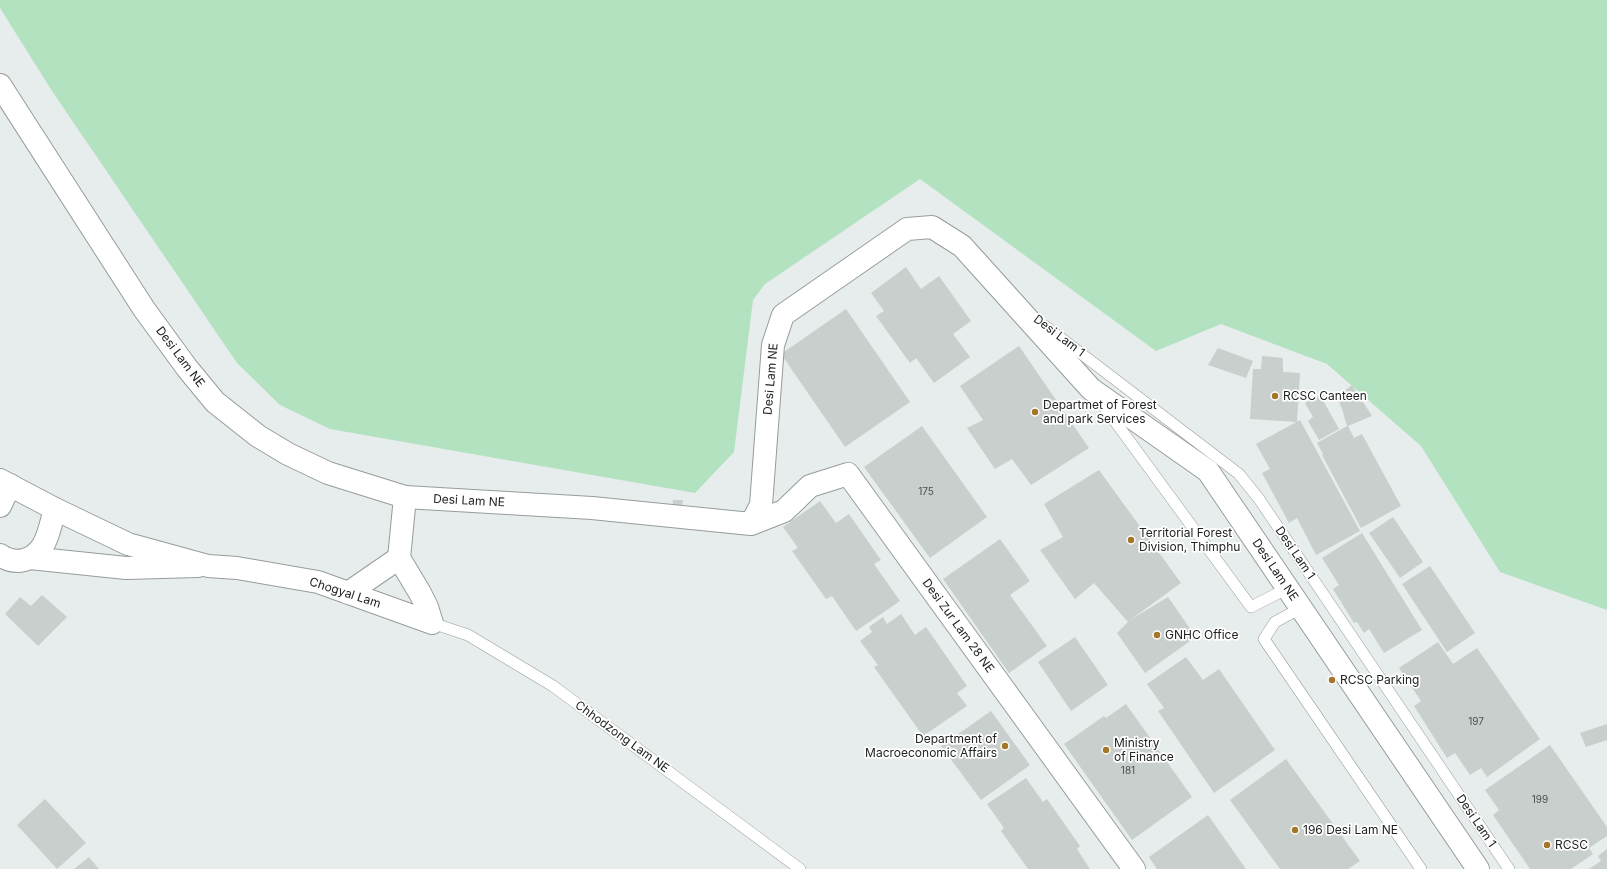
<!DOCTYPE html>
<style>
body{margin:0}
canvas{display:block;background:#e7eced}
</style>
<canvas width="1607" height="869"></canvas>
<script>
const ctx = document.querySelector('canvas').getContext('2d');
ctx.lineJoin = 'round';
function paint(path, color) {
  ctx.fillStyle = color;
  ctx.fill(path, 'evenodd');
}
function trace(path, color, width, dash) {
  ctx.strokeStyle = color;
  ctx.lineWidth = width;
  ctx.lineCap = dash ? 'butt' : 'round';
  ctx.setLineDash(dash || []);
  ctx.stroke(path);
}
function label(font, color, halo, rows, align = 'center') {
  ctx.font = font + ' Inter,sans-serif';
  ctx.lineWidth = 3.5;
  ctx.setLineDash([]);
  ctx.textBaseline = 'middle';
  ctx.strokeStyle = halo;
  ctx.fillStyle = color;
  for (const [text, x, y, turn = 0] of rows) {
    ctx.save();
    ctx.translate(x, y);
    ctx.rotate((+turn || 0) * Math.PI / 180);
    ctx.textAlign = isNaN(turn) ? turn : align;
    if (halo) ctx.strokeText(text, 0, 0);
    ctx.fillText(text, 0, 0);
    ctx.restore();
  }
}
paint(new Path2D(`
 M0,0H1607V610L1500,572L1421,446L1327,364L1221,324L1156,351L920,179L765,284L753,300L734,452L695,493L330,429L280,405L237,363L52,91L0,8Z`), '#b2e2bf');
paint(new Path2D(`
 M906,267L921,289L939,276L971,321L953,334L970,357L934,383L916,358L910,363L876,316L884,311L871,293Z
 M846,309L910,402L845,447L781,354Z
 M1019,346L1089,448L1031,485L1012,459L995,469L967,428L983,420L960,386Z
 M1218,348L1253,361L1246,378L1208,365Z
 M1262,356L1283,358V372L1300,373L1297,422L1250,419L1253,369H1261Z
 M1352,385L1372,416L1348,426L1354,438L1362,434L1401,506L1361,528L1322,455L1323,454L1317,443L1347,426L1342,409L1337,397Z
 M1320,395L1339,429L1319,440L1308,421L1313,417L1305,403Z
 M1300,420L1360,531L1316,555L1297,518L1289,523L1262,473L1270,469L1256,444Z
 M922,426L987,517L930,558L864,467Z
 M1099,470L1181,583L1130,620L1168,597L1196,637L1145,673L1117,633L1128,622L1094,583L1075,599L1040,550L1063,537L1044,504Z
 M673,500H683L681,510L672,509Z
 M820,501L836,523L849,514L881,560L874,564L900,601L856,631L832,596L826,599L792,551L798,548L783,527Z
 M1393,517L1423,562L1400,578L1369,533Z
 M1362,533L1422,630L1384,653L1369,629L1364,633L1357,622L1354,623L1333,589L1339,585L1322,558Z
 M1000,539L1030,581L1010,595L1047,646L1009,673L943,579Z
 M1430,566L1475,633L1447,652L1402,584Z
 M42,595L67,617L38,646L5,614L20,597L31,606Z
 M901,614L915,635L926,627L967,686L957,693L967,706L923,736L874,667L878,665L860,641L872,632L869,627L883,617L887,624Z
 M1075,637L1108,685L1071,711L1038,662Z
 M1438,642L1453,664L1477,648L1540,739L1487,777L1481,768L1470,775L1455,753L1447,758L1414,706L1421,701L1399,668Z
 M1186,657L1203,680L1219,669L1275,750L1214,793L1158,711L1164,708L1147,684Z
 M1126,704L1192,797L1132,840L1064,744L1104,716L1106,718Z
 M991,711L1030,765L981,800L941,746Z
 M1607,724V740L1586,747L1580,733Z
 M1550,745L1607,827V836L1589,848L1593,854L1571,869H1530L1493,815L1499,810L1485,790Z
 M1286,759L1360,861L1348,869H1280L1230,800Z
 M1026,778L1043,802L1047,799L1080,846L1077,849L1090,869H1028L1001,831L1004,828L987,804Z
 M45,799L86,843L57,869L17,825Z
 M1208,815L1246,869H1157L1149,857Z
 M1607,849V869H1589L1601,861L1598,856Z
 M89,857L99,869H74Z`), '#c9cfcd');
const service = new Path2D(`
 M1045,326L1239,474L1259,499L1509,869
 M1103,405L1251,607L1288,588
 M1301,608L1275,622L1264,639L1421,869
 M432,623L468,635L553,686L800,869`);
const minor = new Path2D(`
 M405,497L592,508L751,524L784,511L810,486L848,474L1134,869
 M0,506L10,485
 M751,524L761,505L773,345L783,315L907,229L932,227L962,246L1091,389L1208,471L1478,869
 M0,555C7,560 16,562 24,560C47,554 49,529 55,509
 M30,558L126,568L198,566`);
const secondary = new Path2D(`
 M0,85L144,309L187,368L215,402L258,436L288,454L328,473L405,497L399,558L420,593L427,607L432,623
 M0,480L55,509L128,544L208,566L237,568L318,582L432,623
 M348,593L399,558`);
trace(service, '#979c9d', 12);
trace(minor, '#979c9d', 24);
trace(secondary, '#979c9d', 24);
trace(service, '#fff', 11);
trace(minor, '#fff', 22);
trace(secondary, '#fff', 22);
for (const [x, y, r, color] of [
 [1275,396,4,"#a47629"],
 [1035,412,4,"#a47629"],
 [1131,540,4,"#a47629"],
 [1157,635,4,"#a47629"],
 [1332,680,4,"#a47629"],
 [1005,746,4,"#a47629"],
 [1106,750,4,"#a47629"],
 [1295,830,4,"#a47629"],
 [1547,845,4,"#a47629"]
]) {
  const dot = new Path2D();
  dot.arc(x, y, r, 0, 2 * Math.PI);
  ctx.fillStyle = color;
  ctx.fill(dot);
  trace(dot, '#fff', 1.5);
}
label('10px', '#4b4e4e', null, [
 ["175",926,492],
 ["197",1476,722],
 ["181",1128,771],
 ["199",1540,800]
]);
label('12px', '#212323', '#fff', [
 ["Desi Lam 1",1059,336,37],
 ["Desi Lam NE",180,357,53],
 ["Desi Lam NE",771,379,-85],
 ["Desi Lam NE",469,501,3],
 ["Desi Lam 1",1295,553,56],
 ["Desi Lam NE",1275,570,56],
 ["Chogyal Lam",345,593,18],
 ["Desi Zur Lam 28 NE",958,626,54],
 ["Chhodzong Lam NE",622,737,36],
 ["Desi Lam 1",1476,821,56]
]);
label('12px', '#212323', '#fff', [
 ["RCSC Canteen",1283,396],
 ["Departmet of Forest",1043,405],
 ["and park Services",1043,419],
 ["Territorial Forest",1139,533],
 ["Division, Thimphu",1139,547],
 ["GNHC Office",1165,635],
 ["RCSC Parking",1340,680],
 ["Department of",997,739,"right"],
 ["Macroeconomic Affairs",997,753,"right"],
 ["Ministry",1114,743],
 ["of Finance",1114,757],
 ["196 Desi Lam NE",1303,830],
 ["RCSC",1555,845]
], 'left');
</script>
